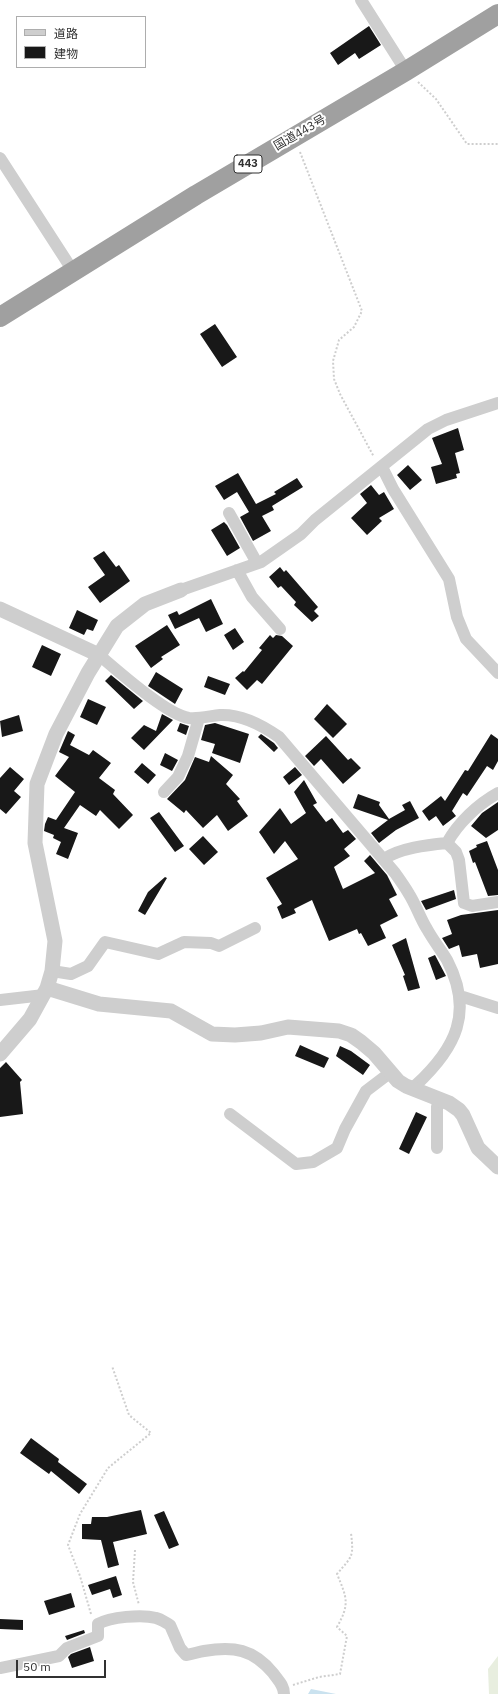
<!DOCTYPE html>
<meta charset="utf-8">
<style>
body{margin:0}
#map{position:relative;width:498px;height:1694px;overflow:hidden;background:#fff;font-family:"IBM Plex Sans","Noto Sans JP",sans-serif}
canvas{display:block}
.legend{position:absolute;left:16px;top:16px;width:130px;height:52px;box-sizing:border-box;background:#fff;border:1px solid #adadad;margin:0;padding:5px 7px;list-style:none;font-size:12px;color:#313131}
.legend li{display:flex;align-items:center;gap:8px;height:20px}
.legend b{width:20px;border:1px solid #adadad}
.scale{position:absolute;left:16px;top:1660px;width:90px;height:18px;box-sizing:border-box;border:2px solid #313131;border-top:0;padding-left:5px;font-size:12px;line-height:14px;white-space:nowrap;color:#313131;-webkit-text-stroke:3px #fff;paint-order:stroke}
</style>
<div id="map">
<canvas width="498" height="1694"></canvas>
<ul class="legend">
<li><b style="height:5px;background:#cecece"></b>道路</li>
<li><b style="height:11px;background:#181818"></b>建物</li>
</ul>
<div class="scale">50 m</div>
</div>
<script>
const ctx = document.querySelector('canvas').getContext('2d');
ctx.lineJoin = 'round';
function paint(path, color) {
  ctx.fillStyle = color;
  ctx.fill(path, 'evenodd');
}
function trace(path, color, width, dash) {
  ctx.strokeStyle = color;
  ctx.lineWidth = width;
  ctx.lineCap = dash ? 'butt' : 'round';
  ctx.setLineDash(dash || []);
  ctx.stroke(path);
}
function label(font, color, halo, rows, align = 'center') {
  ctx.font = font + ' "IBM Plex Sans","Noto Sans JP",sans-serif';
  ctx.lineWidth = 4;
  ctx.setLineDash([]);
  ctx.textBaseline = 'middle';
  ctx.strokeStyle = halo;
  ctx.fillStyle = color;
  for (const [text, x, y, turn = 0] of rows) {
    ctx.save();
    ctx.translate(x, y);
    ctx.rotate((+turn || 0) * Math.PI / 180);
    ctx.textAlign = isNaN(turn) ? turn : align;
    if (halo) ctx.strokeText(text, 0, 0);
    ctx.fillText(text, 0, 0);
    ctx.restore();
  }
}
paint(new Path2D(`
 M498,1656V1694H489L488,1669Z`), '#e8eedf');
paint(new Path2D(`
 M311,1689L336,1694H308Z`), '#cae2ef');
paint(new Path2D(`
 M369,26L381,45L359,59L355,53L338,65L330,53Z
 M215,324L237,357L222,367L200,334Z
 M458,428L464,450L455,453L460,473L456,474L457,478L436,484L431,467L442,464L432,438Z
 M408,465L422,480L410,490L397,475Z
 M238,473L256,504L276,494L274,492L297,478L303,487L272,506L274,510L262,516L271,531L253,541L240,517L249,512L237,492L224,500L215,486Z
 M371,485L379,495L384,492L394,509L379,518L382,521L367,535L351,518L367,503L360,494Z
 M224,522L227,525L240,548L227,556L211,530Z
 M104,551L116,567L119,565L130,581L100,603L88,587L105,575L93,558Z
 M280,567L284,572L286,570L318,607L314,611L319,616L312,622L294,605L296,602L281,586L278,588L269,577Z
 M211,599L223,624L206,632L199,618L175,629L168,615L177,611L179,615Z
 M77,610L98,620L93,631L87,629L84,635L69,628Z
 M167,625L180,645L161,657L163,659L151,668L135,646Z
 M235,628L244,642L233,650L224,635Z
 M270,635L273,638L276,635L282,636L293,646L262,684L257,680L247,690L235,678L243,671L244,672L262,650L259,648Z
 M42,645L61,654L51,676L32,667Z
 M156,672L183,689L175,704L148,686Z
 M111,675L143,701L134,709L105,681Z
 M208,676L230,684L225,695L204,687Z
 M88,699L106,707L97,725L80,717Z
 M327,704L347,724L333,738L314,719Z
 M162,714L173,720L144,750L131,738L144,725L156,731Z
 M19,715L23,731L2,737L0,721Z
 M180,723L189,726L186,735L177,731Z
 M215,723L249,734L240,763L212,753L215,744L201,740L205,725Z
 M68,731L75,735L70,745L89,755L93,750L111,763L99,778L115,790L113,794L133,815L119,829L100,810L96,816L80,805L64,828L78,833L68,859L56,854L61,842L53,838L54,835L44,831L45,824L48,817L56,820L75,792L55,776L69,757L59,752Z
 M261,734L274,743L278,748L274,752L258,737Z
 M491,734L498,739V761L493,770L487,766L467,796L463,793L452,811L456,816L443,826L436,816L429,821L422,811L441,796L445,801L465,770L468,771Z
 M326,736L348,760L351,758L361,768L343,784L321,759L314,766L305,756Z
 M165,753L178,760L172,771L160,765Z
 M211,756L233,775L226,784L240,799L237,801L248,816L228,831L217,815L203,828L186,810L184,813L167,799L185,780L195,757L209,762Z
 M142,763L156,775L148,784L134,772Z
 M10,767L24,779L14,791L21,797L6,814L0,809V778Z
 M295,767L302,775L289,785L283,777Z
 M304,780L317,803L313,805L326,822L332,818L343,833L348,830L356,839L344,849L350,856L334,867L343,889L375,873L364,861L370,855L387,875L397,895L389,899L398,916L380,925L386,938L368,946L361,933L359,934L357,929L329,941L312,900L294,909L296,913L282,919L277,907L282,904L266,878L298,859L285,841L274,854L259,832L280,808L291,824L306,813L294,792Z
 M358,794L380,802L379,805L389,819L405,810L402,805L410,801L419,818L396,830L379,843L371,833L388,820L353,808Z
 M498,802V830L486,838L471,826L482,813Z
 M159,812L184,846L175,852L150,818Z
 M203,836L218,852L204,865L189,849Z
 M487,841L498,870V895L488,896L475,862L473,863L469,851L477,847L476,845Z
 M165,877L167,878L145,915L138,911L148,892Z
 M454,890L456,899L426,910L421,901Z
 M498,910V964L480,968L477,954L462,957L459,945L449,949L442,938L452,934L447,920L461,915Z
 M406,938L420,988L408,991L403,976L405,975L392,945Z
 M435,955L446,976L436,980L428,958Z
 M300,1045L329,1058L324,1068L295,1056Z
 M340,1046L351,1051L370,1065L363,1075L336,1056Z
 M6,1062L22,1080L20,1082L23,1114L0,1117V1068Z
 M416,1112L427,1117L409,1154L399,1149Z
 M31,1438L59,1459L58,1462L87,1484L79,1494L51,1471L49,1474L20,1453Z
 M141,1510L147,1534L113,1542L119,1565L108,1568L101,1540L82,1539V1524H91L92,1517H107Z
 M164,1511L179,1545L169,1549L154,1515Z
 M116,1576L122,1595L113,1598L110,1589L92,1595L88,1585Z
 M71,1593L75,1607L49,1615L44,1601Z
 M0,1619L23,1620V1630L0,1629Z
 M84,1630L85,1633L67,1640L65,1636Z
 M90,1647L94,1661L72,1668L68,1657L71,1654Z`), '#181818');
trace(new Path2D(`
 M418,82L436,99L467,144H498
 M300,152L362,311L354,327L339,340L333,361L334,379L340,394L374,457
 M135,1550L133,1582L139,1605
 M91,1614L80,1576L68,1545L80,1514L108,1468L151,1433L129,1415L112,1366
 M293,1685L319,1677L340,1674L347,1636L337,1627C350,1604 347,1598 337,1574C352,1556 354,1558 351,1533`), '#cecece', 2, [2, 2]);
trace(new Path2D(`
 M361,0L406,71
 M0,158L73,271
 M382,467L393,489L449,579L457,617L466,639L498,673
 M229,513L257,563
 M237,570L252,597L280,629
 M181,590L261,562L301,534L315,520L428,429L446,420L498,403
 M99,655C118,671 167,715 189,718C199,719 210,716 220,715C241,714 262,725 279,737L395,873C400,880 405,887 409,894C416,905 420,918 427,929C433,940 441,950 447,960C474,1012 456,1048 416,1085L414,1089
 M164,792L178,777L188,756L199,718
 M447,843C458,823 478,804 498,793
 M384,859C400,848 427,845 447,843L456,852L459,860L464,903L472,906L498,902
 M52,971L71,974L88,966L105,942L158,954L184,942L211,943L219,946L255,928
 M460,996L498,1008
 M0,1000L44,995
 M230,1114L296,1164L313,1162L337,1148L345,1129L366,1091L391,1072
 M437,1148V1107L439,1099
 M0,1668L59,1656L67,1648L98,1636V1624C110,1617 142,1614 156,1618C161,1619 166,1623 170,1625L180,1648L186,1655C193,1654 198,1652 204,1651C234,1646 253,1649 273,1673C278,1680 284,1685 284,1694`), '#cecece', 12);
trace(new Path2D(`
 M0,609L99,655
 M47,988L99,1004L171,1011L212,1034L235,1035L261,1033L288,1027L339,1031L351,1035L361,1042L374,1053L398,1081L406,1086L449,1103L459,1110L463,1115L478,1148L498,1167
 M0,1054L30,1019L47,988L52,971L55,941L35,843L37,784L56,734L88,673L117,626L145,604L181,590`), '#cecece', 15);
trace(new Path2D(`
 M0,317L196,195L406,71L498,14`), '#a0a0a0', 20);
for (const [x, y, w] of [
 [248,164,28]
]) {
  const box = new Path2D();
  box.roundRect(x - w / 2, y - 9, w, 18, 3);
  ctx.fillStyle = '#fff';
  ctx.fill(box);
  trace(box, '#313131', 1);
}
label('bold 11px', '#313131', null, [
 ["443",248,164]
]);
label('12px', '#313131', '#fff', [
 ["国道443号",300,133,-30]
]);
</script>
